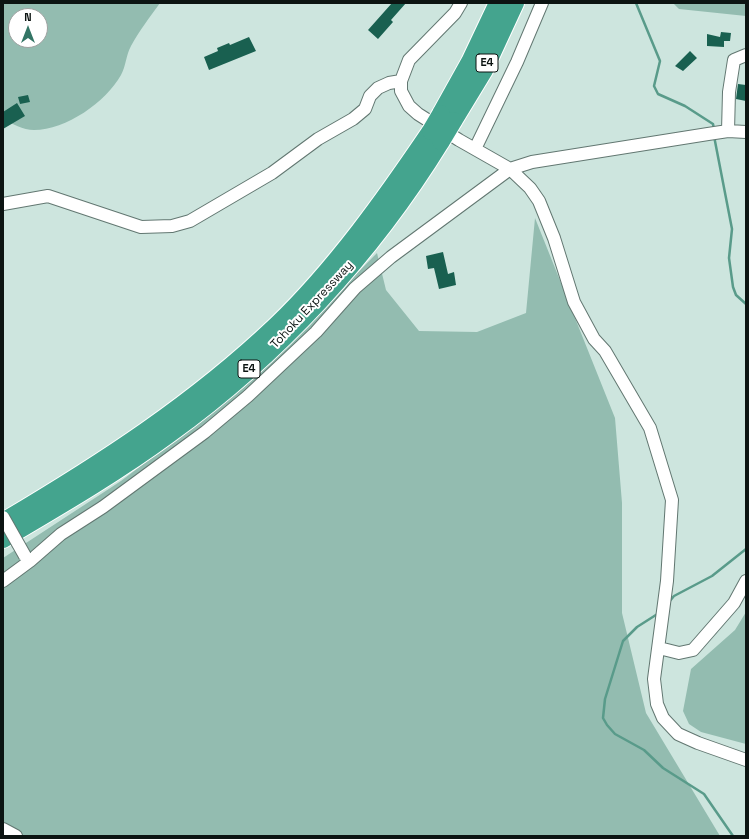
<!DOCTYPE html>
<style>
body{margin:0}
#map{position:relative;width:749px;height:839px;overflow:hidden;background:#cde5de;font-family:"Space Grotesk",sans-serif}
canvas{display:block}
.frame{position:absolute;inset:0;border:4px solid #0c1412;pointer-events:none}
.north{position:absolute;left:8px;top:8px;width:40px;height:40px;box-sizing:border-box;background:#fff;border:1px solid #9ea1a0;border-radius:50%;rotate:0deg;font-size:11px;font-weight:700;line-height:16px;text-align:center;color:#0c1412}
.north::after{content:'';display:block;margin:auto;width:14px;height:18px;background:#337565;clip-path:polygon(50% 0,100% 100%,50% 72%,0 100%)}
</style>
<div id="map">
<canvas width="749" height="839"></canvas>
<div class="frame"></div>
<div class="north">N</div>
</div>
<script>
const ctx = document.querySelector('canvas').getContext('2d');
ctx.lineJoin = 'round';
function paint(path, color) {
  ctx.fillStyle = color;
  ctx.fill(path, 'evenodd');
}
function trace(path, color, width, dash) {
  ctx.strokeStyle = color;
  ctx.lineWidth = width;
  ctx.lineCap = dash ? 'butt' : 'round';
  ctx.setLineDash(dash || []);
  ctx.stroke(path);
}
function label(font, color, halo, rows, align = 'center') {
  ctx.font = font + ' "Space Grotesk",sans-serif';
  ctx.lineWidth = 4;
  ctx.setLineDash([]);
  ctx.textBaseline = 'middle';
  ctx.strokeStyle = halo;
  ctx.fillStyle = color;
  for (const [text, x, y, turn = 0] of rows) {
    ctx.save();
    ctx.translate(x, y);
    ctx.rotate((+turn || 0) * Math.PI / 180);
    ctx.textAlign = isNaN(turn) ? turn : align;
    if (halo) ctx.strokeText(text, 0, 0);
    ctx.fillText(text, 0, 0);
    ctx.restore();
  }
}
paint(new Path2D(`
 M3,3H160C150,17 139,31 131,46C126,55 126,66 121,75C106,102 66,130 34,130C23,130 12,124 3,118ZM16,16H40V40H16Z
 M673,3H746V16L679,9Z
 M535,218L615,418L622,503V613L646,713L720,836H10L3,826V558L121,481L244,387L377,253L386,290L419,331L477,332L526,313Z
 M746,612V744L701,732L689,724L683,711L691,669L735,630Z`), '#93bcb0');
trace(new Path2D(`
 M636,3L660,61L654,86L658,94L685,106L713,124L714,129
 M714,136L732,229L729,258L733,287L736,295L746,304
 M669,602L674,596L712,576L746,549
 M659,613L637,627L623,641L605,699L603,718L607,725L615,734L644,750L663,768L704,794L733,836`), '#599b8a', 2.5);
paint(new Path2D(`
 M392,3H406L391,20L393,22L378,39L368,30Z
 M721,32L731,33L730,41H724V47L707,46V34L720,37Z
 M249,37L256,51L209,70L204,57L218,51L217,48L229,43L230,45Z
 M690,51L697,58L683,71L675,66Z
 M738,84L746,85V101L736,99Z
 M28,95L30,102L20,104L18,97Z
 M17,103L25,116L3,129V112Z
 M443,252L448,274L454,272L456,285L439,289L434,268L428,269L426,256Z`), '#196050');
const minor = new Path2D(`
 M461,3L455,13L409,60L401,81V91L409,106L418,114L459,140L510,169L530,188L539,201L554,238L574,302L594,339L605,351L650,428L672,500L667,581L654,679L657,704L663,718L678,734L698,743L746,760
 M728,131L729,92L734,60L746,55
 M475,149L517,62L542,3
 M3,204L48,196L141,227L172,226L190,221L272,173L318,139L353,119L365,109L370,96L378,88L389,83L401,81
 M3,581L30,561L61,534L103,507L205,432L248,396L316,332L355,288L391,257L510,169L532,162L708,134L728,131L746,132
 M659,648L679,653L693,650L734,603L746,581
 M3,829L16,836`);
const highway = new Path2D(`
 M441,114L470,62L498,3
 M453,121L484,70L515,3
 M3,522C101,464 194,404 277,325C336,268 385,199 431,131
 M3,539C59,506 116,473 169,434C277,356 371,255 441,141`);
trace(minor, '#627771', 14);
trace(highway, '#fff', 20);
trace(minor, '#fff', 12);
trace(highway, '#44a48e', 18);
const minorBridge = new Path2D(`
 M3,517L25,556`);
const highwayBridge = new Path2D(`
 M431,131L441,114
 M441,141L453,121`);
trace(minorBridge, '#627771', 14, []);
trace(highwayBridge, '#fff', 20, []);
trace(minorBridge, '#fff', 12);
trace(highwayBridge, '#44a48e', 18);
for (const [x, y, w] of [
 [487,63,22],
 [249,369,22]
]) {
  const box = new Path2D();
  box.roundRect(x - w / 2, y - 9, w, 18, 3);
  ctx.fillStyle = '#fff';
  ctx.fill(box);
  trace(box, '#0c1412', 1);
}
label('bold 11px', '#0c1412', null, [
 ["E4",487,63],
 ["E4",249,369]
]);
label('12px', '#0c1412', '#fff', [
 ["Tohoku Expressway",312,305,-47]
]);
</script>
